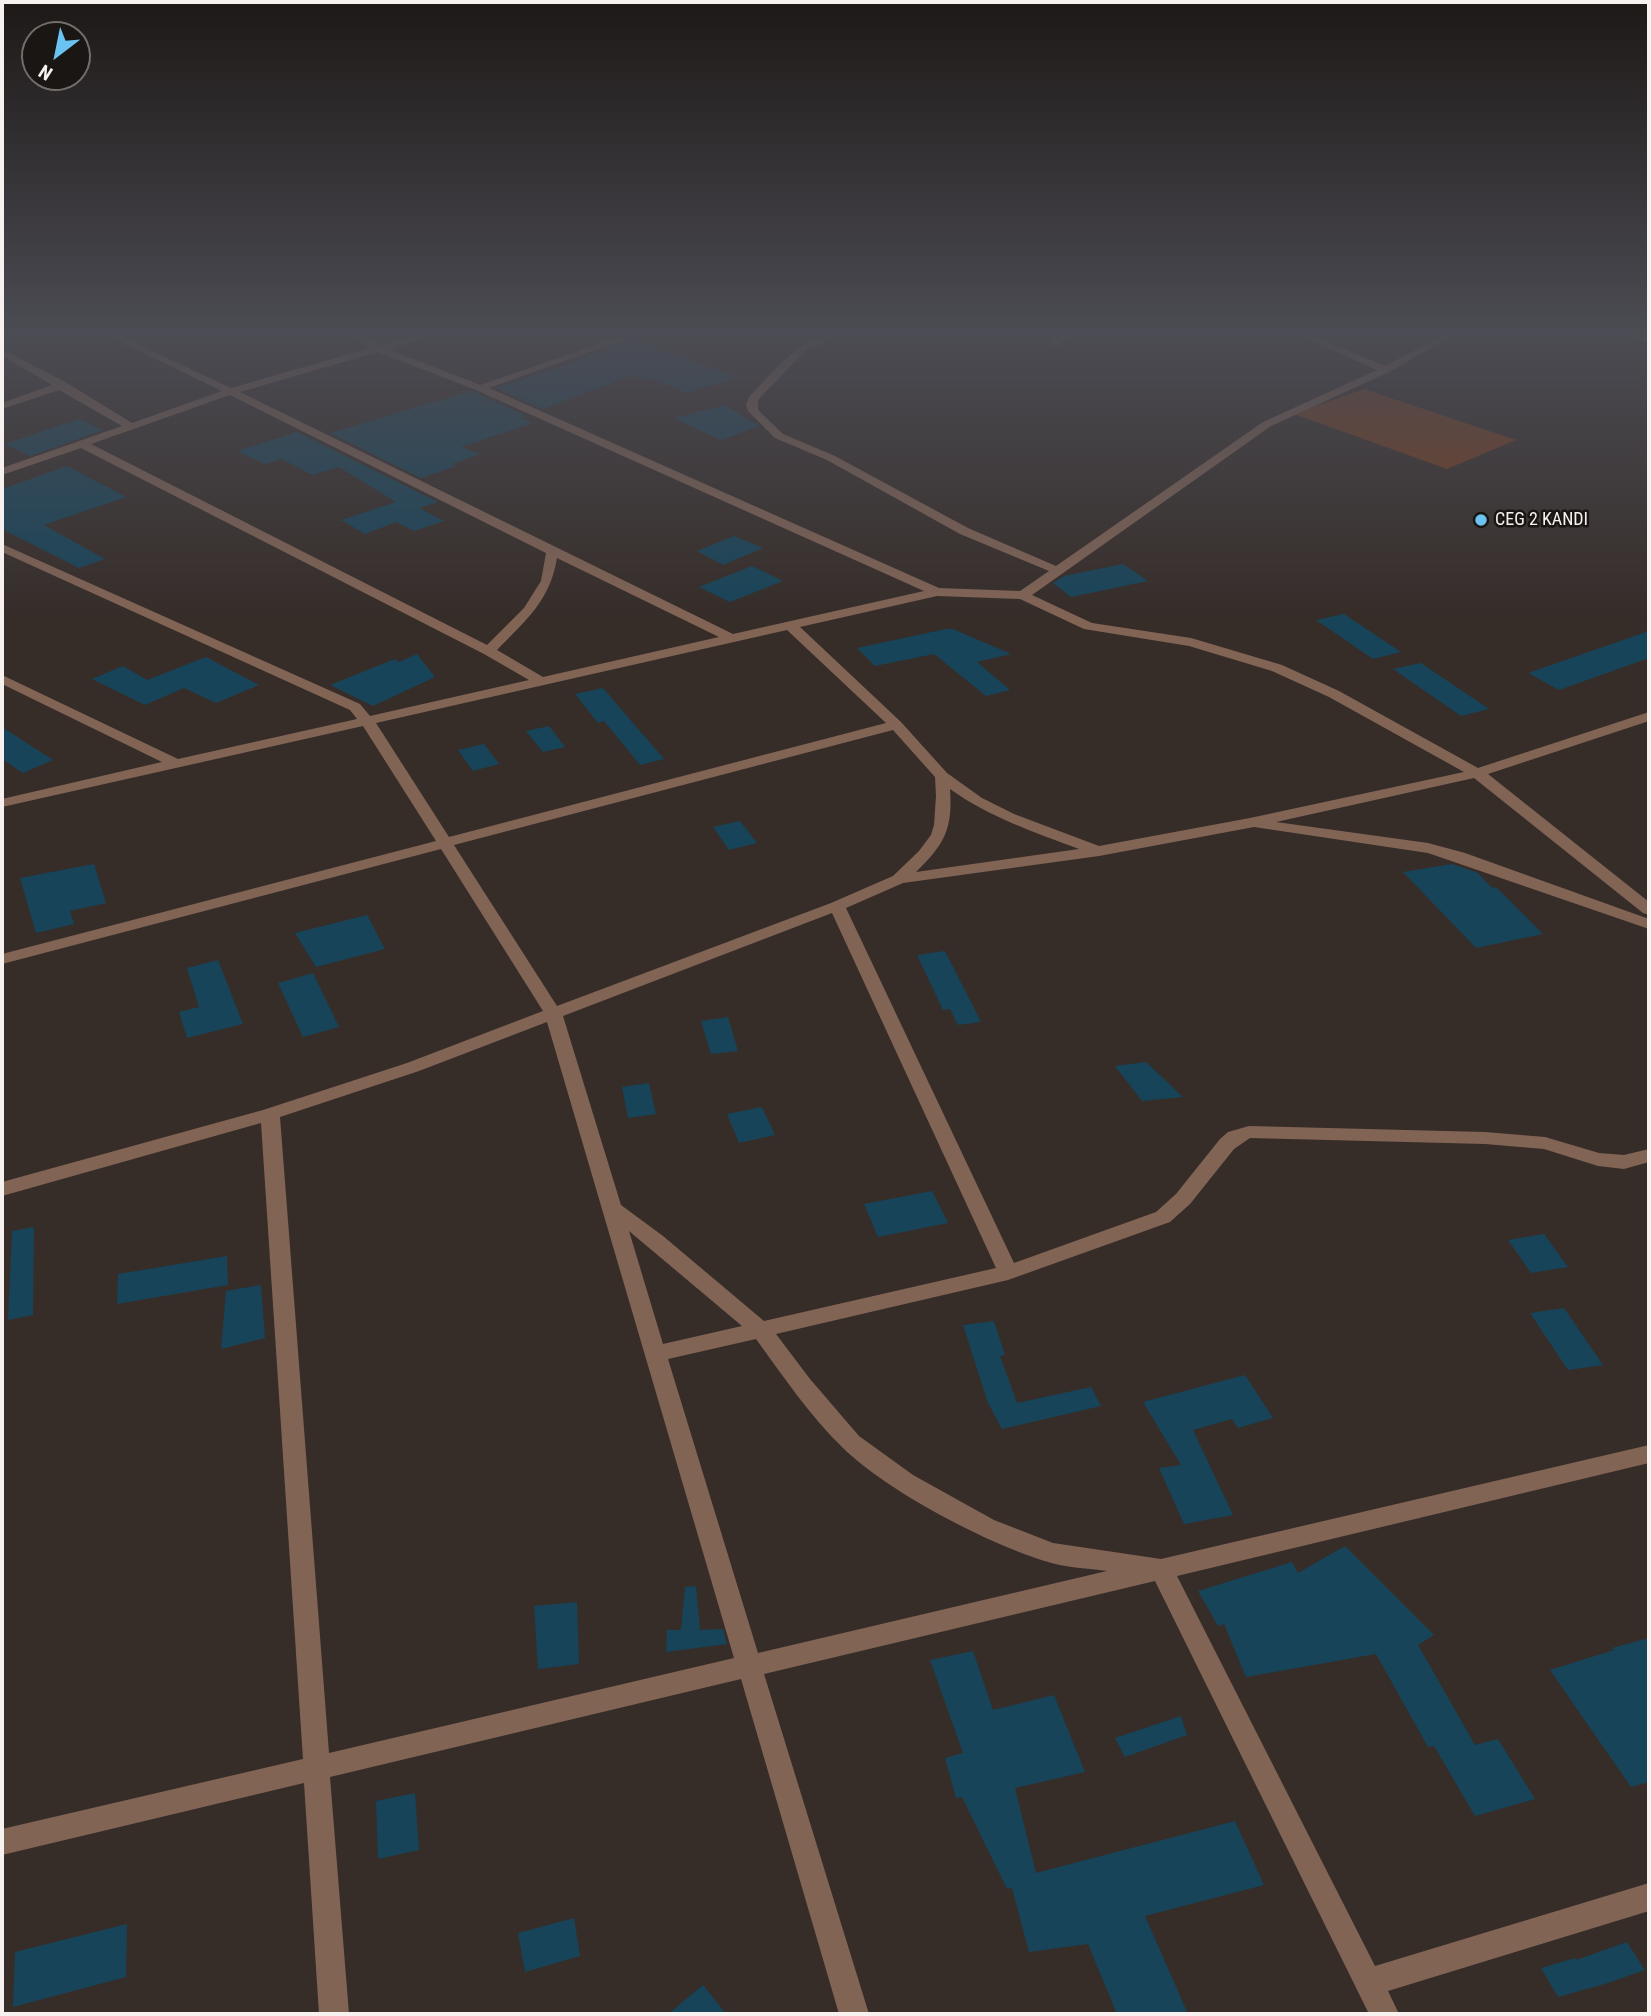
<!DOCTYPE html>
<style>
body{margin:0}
#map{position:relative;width:1651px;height:2016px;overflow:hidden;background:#362d29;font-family:"Roboto Condensed",sans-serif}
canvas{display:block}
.frame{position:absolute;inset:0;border:4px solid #f7f1ef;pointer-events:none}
.north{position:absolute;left:21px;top:21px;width:70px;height:70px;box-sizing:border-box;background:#1a1614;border:2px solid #726e6c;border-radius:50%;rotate:212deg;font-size:19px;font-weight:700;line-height:28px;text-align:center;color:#f7f1ef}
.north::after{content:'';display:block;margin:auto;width:24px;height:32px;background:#6ac3f1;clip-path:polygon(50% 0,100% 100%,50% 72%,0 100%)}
</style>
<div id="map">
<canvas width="1651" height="2016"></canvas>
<div class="frame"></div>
<div class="north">N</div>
</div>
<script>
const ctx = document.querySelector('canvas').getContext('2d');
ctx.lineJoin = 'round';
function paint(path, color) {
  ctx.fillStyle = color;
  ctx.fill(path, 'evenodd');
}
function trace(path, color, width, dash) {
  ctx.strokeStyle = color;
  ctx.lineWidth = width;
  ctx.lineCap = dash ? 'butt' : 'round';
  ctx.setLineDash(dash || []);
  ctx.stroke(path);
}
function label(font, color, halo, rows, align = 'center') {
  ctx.font = font + ' "Roboto Condensed",sans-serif';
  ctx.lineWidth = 5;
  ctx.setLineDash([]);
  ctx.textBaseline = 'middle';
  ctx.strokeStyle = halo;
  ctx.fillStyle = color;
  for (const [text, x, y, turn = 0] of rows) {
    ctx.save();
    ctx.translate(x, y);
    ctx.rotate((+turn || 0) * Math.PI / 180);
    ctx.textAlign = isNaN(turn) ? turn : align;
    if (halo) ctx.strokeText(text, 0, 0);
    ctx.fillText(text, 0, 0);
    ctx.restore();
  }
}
paint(new Path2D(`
 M1364,389L1516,440L1447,469L1294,414Z`), '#7a3c1b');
paint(new Path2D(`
 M635,338L736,378L686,393L653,379L648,381L633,375L543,409L496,388L581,360L578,359Z
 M471,391L527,416L521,418L533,423L461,447L480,454L452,464L456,466L421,478L330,433Z
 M725,405L759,426L721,440L673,418Z
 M79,419L103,430L30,456L5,444Z
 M297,432L438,502L419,508L444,521L414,531L396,522L365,534L341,520L396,502L339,467L312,475L282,459L265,464L237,451Z
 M67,466L126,497L44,525L105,559L79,568L2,529V489Z
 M734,536L763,548L723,565L697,551Z
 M1123,564L1148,581L1071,597L1053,583L1064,576Z
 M752,566L783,581L730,602L699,587Z
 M1344,614L1401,652L1373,659L1316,620Z
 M946,629H953L1011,654L977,662L1010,690L986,696L934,654L875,666L857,648Z
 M1649,631V658L1559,690L1528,673Z
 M417,654L435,677L373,706L330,685L395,659L399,662Z
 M206,657L259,685L216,703L184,688L145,705L92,679L123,666L147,680Z
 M1421,663L1489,709L1461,716L1393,669Z
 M603,688L639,730L664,759L640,765L604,721L598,723L575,694Z
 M549,726L565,747L543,752L526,731Z
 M2,727L53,760L23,773L2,759Z
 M484,744L499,764L473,771L458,750Z
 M740,821L757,843L729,850L713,827Z
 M94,864L106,903L70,911L74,924L36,933L20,878Z
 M1452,864L1478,873L1492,888L1496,887L1543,934L1476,948L1403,872Z
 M367,915L385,949L316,967L295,933Z
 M945,951L981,1022L958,1025L950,1009L943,1010L917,955Z
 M218,960L243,1024L187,1038L179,1012L199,1007L187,968Z
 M313,973L339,1027L303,1037L278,983Z
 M728,1017L738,1051L711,1054L701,1021Z
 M1146,1062L1183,1097L1142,1101L1115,1066Z
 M649,1083L656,1114L628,1118L622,1087Z
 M762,1107L775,1135L739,1143L727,1114Z
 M932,1191L948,1223L878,1237L864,1204Z
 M34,1227L33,1315L8,1320L12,1231Z
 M1544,1234L1568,1267L1531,1273L1508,1240Z
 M227,1256L228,1285L117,1304L118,1274Z
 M261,1285L265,1338L221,1349L226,1291Z
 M1564,1308L1603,1365L1568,1370L1530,1313Z
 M994,1321L1005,1355L1000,1356L1017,1403L1091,1387L1101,1406L1002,1429L988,1403L963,1325Z
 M1245,1375L1273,1418L1238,1428L1232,1419L1193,1430L1233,1515L1184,1524L1159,1468L1181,1465L1143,1402Z
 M1345,1546L1434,1635L1418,1645L1475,1745L1498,1739L1535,1799L1475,1816L1434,1746L1428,1747L1376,1654L1246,1677L1224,1624L1218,1626L1198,1591L1292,1562L1298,1573Z
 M696,1586L700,1630L723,1629L727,1644L666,1652L667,1630H681L685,1587Z
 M577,1602L579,1664L538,1669L534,1606Z
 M1649,1638V1782L1631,1787L1550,1670L1614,1650L1612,1648Z
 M973,1651L993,1710L1054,1695L1085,1772L1015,1788L1036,1873L1235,1821L1264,1885L1145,1916L1188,2014H1117L1088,1944L1029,1952L1012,1888L1007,1889L962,1797L956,1798L945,1758L963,1753L930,1660Z
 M1181,1716L1187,1735L1125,1757L1115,1738Z
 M415,1793L419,1850L378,1859L376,1801Z
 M574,1918L580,1956L525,1972L518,1933Z
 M127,1924L126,1977L13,2007L15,1952Z
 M1627,1942L1645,1970L1608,1983L1558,1997L1541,1968L1575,1958L1576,1960Z
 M703,1985L726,2014H668Z`), '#174459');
paint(new Path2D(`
 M110,337H122L231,388L370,348L351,337H363L380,346L411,337H425L388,349L480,385L619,337H632L489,388L939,588L1020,591L1049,571L960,534L827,460L775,438L748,411L746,405L749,397C774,372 797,337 836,337L807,349L758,400V410L783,434L835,456L968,528L1056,566L1263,422L1377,370L1304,337H1316L1385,366L1439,337H1450L1389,372L1271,426L1032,595L1092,623L1191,638L1282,665L1339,691L1478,768L1649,712V721L1488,774L1649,902V915L1643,913L1474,778L1276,822L1428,843L1465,853L1649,919V929L1428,853L1254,827L1099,856L903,883L846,908L1014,1263L1156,1212L1176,1194L1220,1139L1228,1132L1249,1126L1485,1132L1545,1137L1599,1153L1624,1155L1649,1149V1162L1624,1169L1598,1166L1544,1149L1485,1144L1250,1138L1234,1149L1190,1204L1170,1222L1008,1280L776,1334L810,1379L859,1436L913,1475L994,1520L1053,1543L1161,1559L1649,1445V1463L1177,1576L1375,1966L1649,1883V1911L1388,1991L1399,2014H1369L1155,1581L764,1674L869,2014H839L741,1679L330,1777L349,2014H319L304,1783L2,1855V1829L303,1759L261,1123L2,1196V1182L263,1110L407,1063L543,1011L441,849L2,964V954L436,841L363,726L2,807V799L162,762L2,684V675L178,759L357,719L350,710L2,552V544L360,704L370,716L529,680L484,654L81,448L2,475V468L122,426L59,390L2,409V403L52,385L2,356V349L67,383L132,423L222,391ZM378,352L476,390L924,591L733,634L240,392ZM230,395L546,553L541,581L524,608L487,645L91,444ZM557,558L719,637L543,677L497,650C526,620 550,601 557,558ZM937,596L1020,599L1084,629L1189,646L1272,671L1329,697L1464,772L1250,818L1099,846L1014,814L982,798L947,773L901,722L800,627ZM787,630L886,723L449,837L376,723ZM893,730L935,777L936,796L934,825L931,835L919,851L893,876L831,903L557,1006L454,845ZM950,789C989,817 1034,832 1079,849L916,872C944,845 953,829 950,789ZM832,913L996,1268L764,1321L663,1236L621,1205L563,1016ZM547,1022L734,1658L329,1753L280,1117L419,1071ZM629,1231L742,1326L663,1344ZM756,1339C783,1376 810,1416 843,1448C888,1492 988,1544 1048,1562C1067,1568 1088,1568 1107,1571L758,1653L668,1359Z
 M1058,337H1070L1057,345H1051V341Z
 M1633,337H1649V343L1635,339Z`), '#826455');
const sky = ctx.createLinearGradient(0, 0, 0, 619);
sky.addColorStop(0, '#1e1917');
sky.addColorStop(0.54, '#4c4c54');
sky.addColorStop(1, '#4c4c5400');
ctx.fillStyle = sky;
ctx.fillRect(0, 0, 1651, 619);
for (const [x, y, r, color] of [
 [1481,520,7,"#6ac3f1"]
]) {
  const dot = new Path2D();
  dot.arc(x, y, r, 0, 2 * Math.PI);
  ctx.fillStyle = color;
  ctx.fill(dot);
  trace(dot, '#1a1614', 2.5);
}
label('18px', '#f7f1ef', '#1a1614', [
 ["CEG 2 KANDI",1495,520]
], 'left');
</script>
